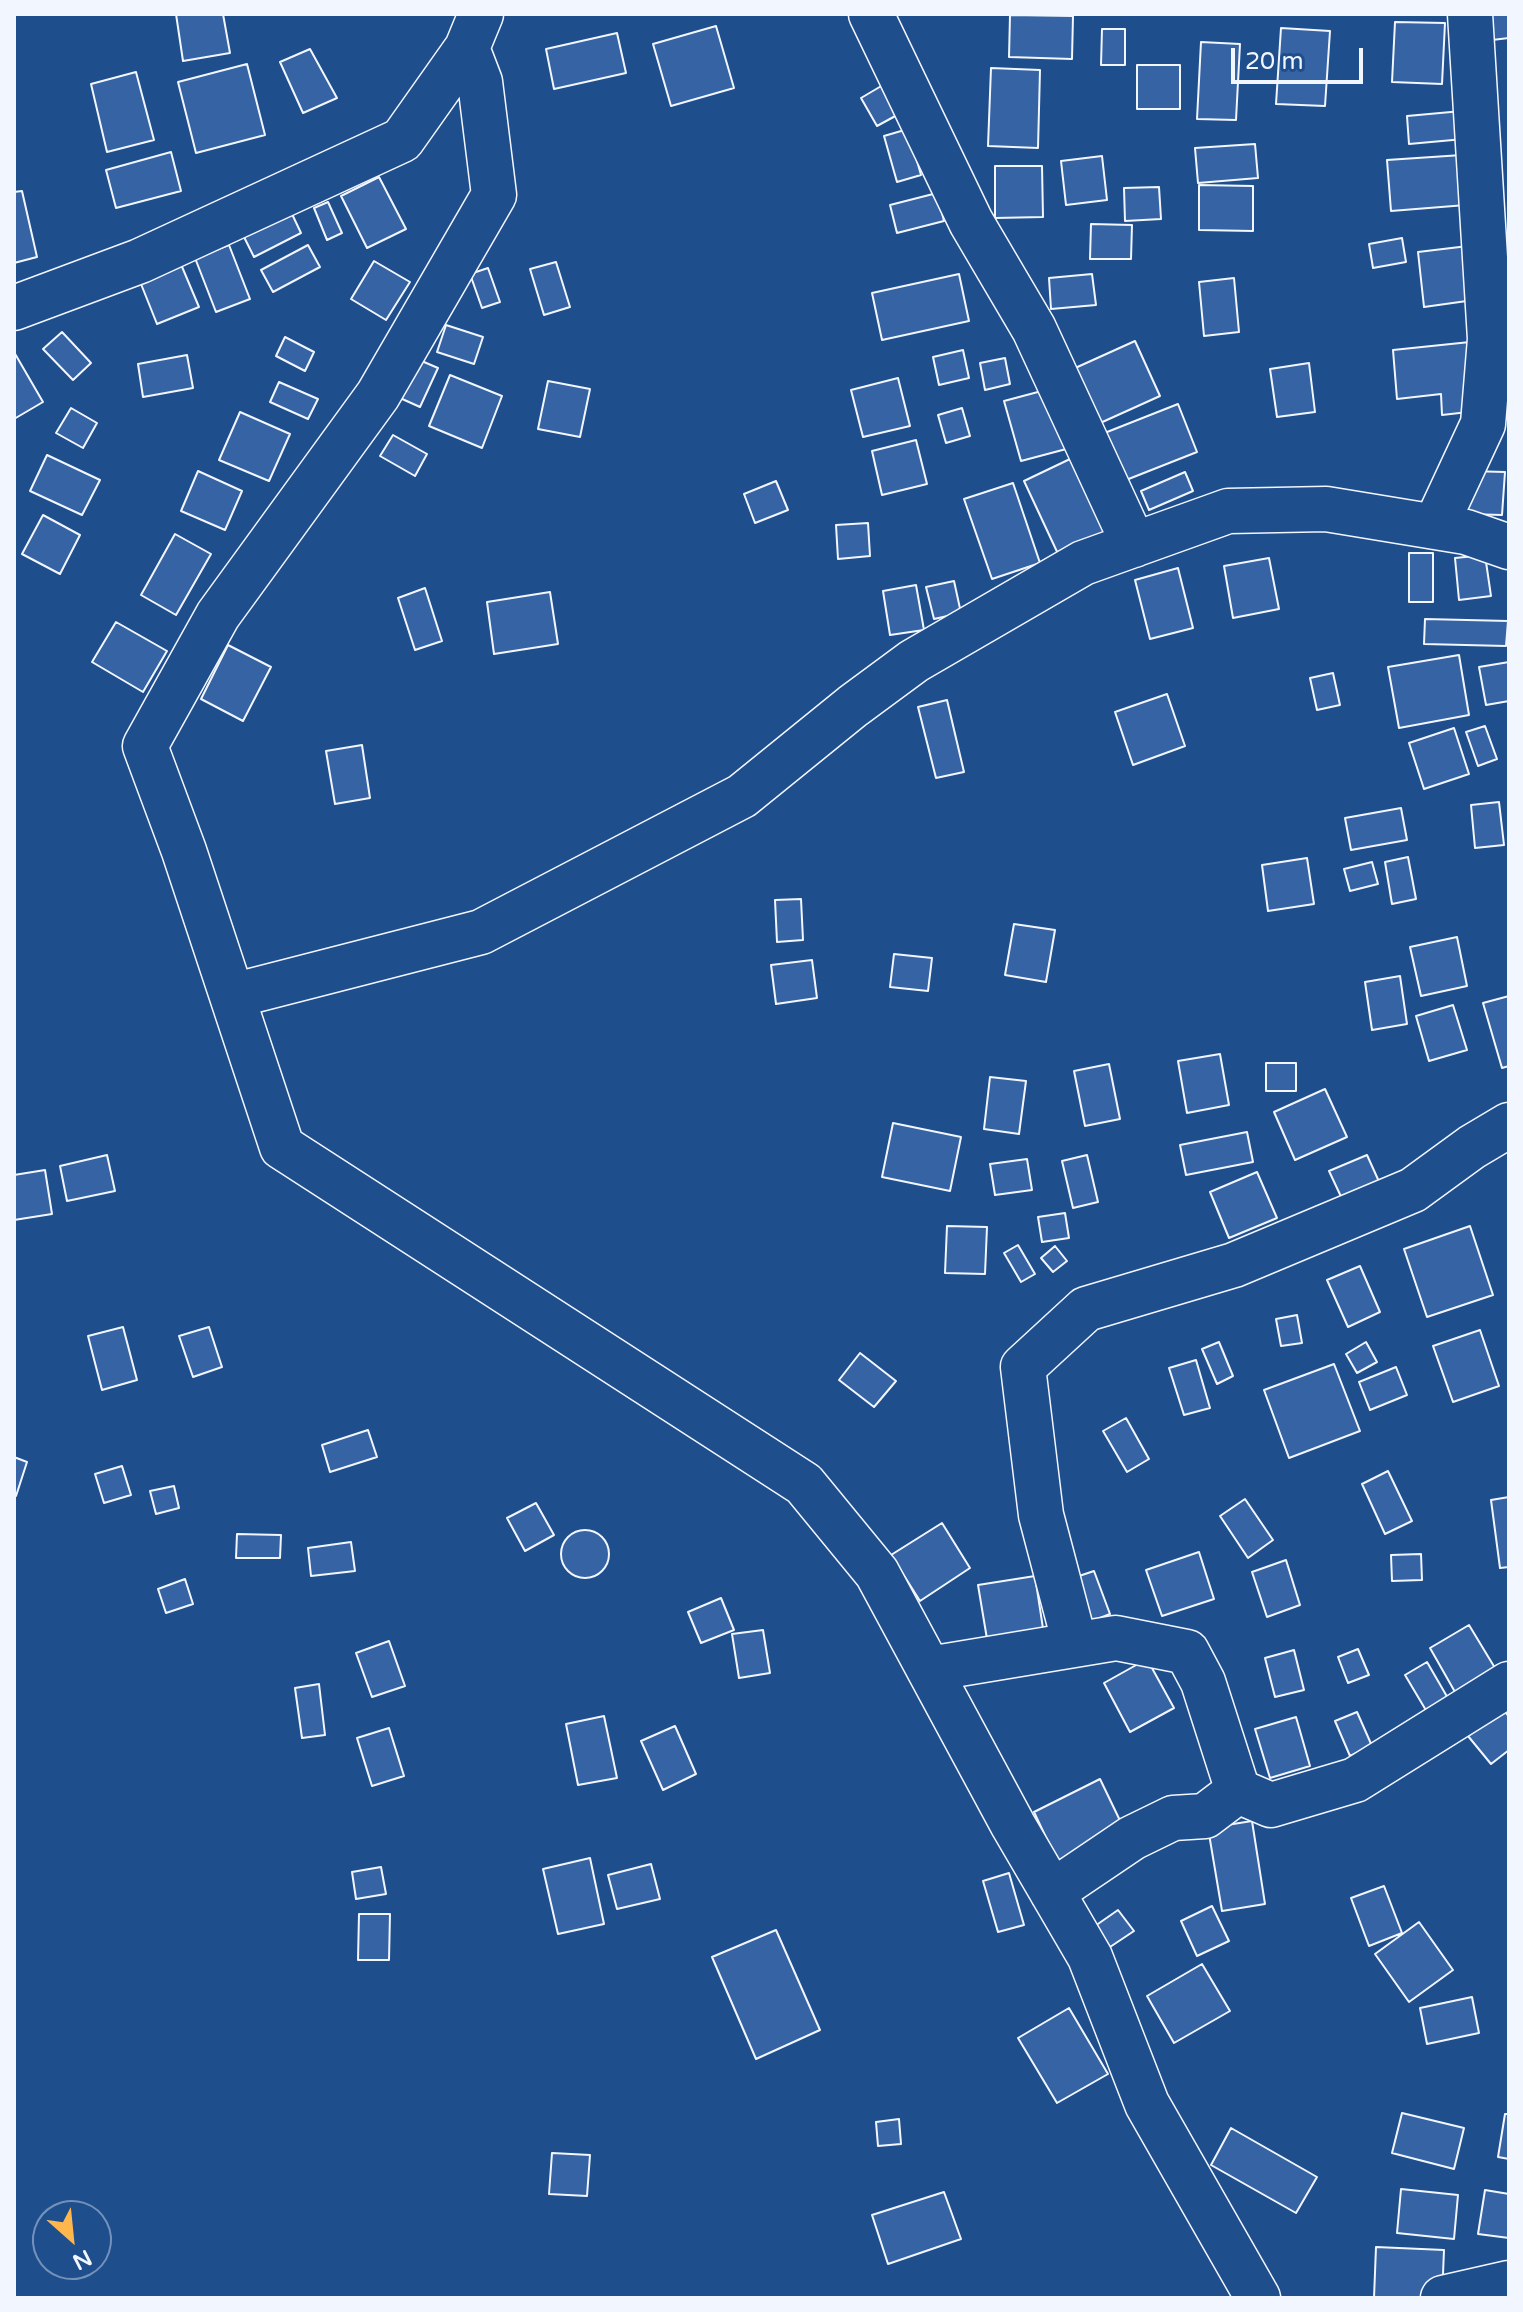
<!DOCTYPE html>
<style>
body{margin:0}
#map{position:relative;width:1523px;height:2312px;overflow:hidden;background:#1f4e8c;font-family:"Varela Round",sans-serif}
canvas{display:block}
.frame{position:absolute;inset:0;border:16px solid #f2f6ff;pointer-events:none}
.north{position:absolute;left:32px;top:2200px;width:80px;height:80px;box-sizing:border-box;background:#1f4e8c;border:2px solid #7391ba;border-radius:50%;rotate:153deg;font-size:22px;font-weight:700;line-height:32px;text-align:center;color:#f2f6ff}
.north::after{content:'';display:block;margin:auto;width:28px;height:36px;background:#ffb74d;clip-path:polygon(50% 0,100% 100%,50% 72%,0 100%)}
.scale{position:absolute;left:1231px;top:48px;width:132px;height:36px;box-sizing:border-box;border:4px solid #f2f6ff;border-top:0;padding-left:10px;font-size:24px;line-height:28px;white-space:nowrap;color:#f2f6ff;-webkit-text-stroke:6px #1f4e8c;paint-order:stroke}
</style>
<div id="map">
<canvas width="1523" height="2312"></canvas>
<div class="frame"></div>
<div class="north">N</div>
<div class="scale">20 m</div>
</div>
<script>
const ctx = document.querySelector('canvas').getContext('2d');
ctx.lineJoin = 'round';
function paint(path, color) {
  ctx.fillStyle = color;
  ctx.fill(path, 'evenodd');
}
function trace(path, color, width, dash) {
  ctx.strokeStyle = color;
  ctx.lineWidth = width;
  ctx.lineCap = dash ? 'butt' : 'round';
  ctx.setLineDash(dash || []);
  ctx.stroke(path);
}
const building = new Path2D(`
 M176,14H223L230,53L183,61Z
 M1489,14H1509V38L1492,40Z
 M1010,15L1073,16L1072,59L1009,57Z
 M1395,22L1445,23L1442,84L1392,82Z
 M716,26L734,88L671,106L653,44Z
 M1281,28L1330,31L1325,106L1276,104Z
 M1102,29H1125V65H1101Z
 M617,33L626,73L554,89L546,49Z
 M1201,42L1240,44L1236,120L1197,119Z
 M310,49L337,98L303,113L280,62Z
 M247,64L265,135L196,153L178,82Z
 M1137,65H1180V109H1137Z
 M991,68L1040,70L1038,148L988,146Z
 M136,72L154,140L107,152L91,84Z
 M883,85L899,114L877,126L861,98Z
 M1462,111L1464,139L1409,144L1407,116Z
 M908,129L921,175L897,182L884,136Z
 M1255,144L1258,178L1198,183L1195,148Z
 M171,152L181,191L116,208L106,170Z
 M1462,155L1466,205L1391,211L1387,160Z
 M1102,156L1107,200L1066,205L1061,161Z
 M995,166H1042L1043,217L995,218Z
 M379,177L406,229L367,248L341,196Z
 M1199,185L1253,186V231L1199,230Z
 M1159,187L1161,219L1125,221L1124,188Z
 M22,191L37,257L14,263V192Z
 M937,193L944,221L897,233L890,205Z
 M328,202L342,233L327,240L314,208Z
 M292,214L301,233L254,257L244,237Z
 M1091,224L1132,225L1131,259H1090Z
 M1402,238L1406,262L1373,268L1369,244Z
 M229,245L250,299L216,312L195,258Z
 M308,245L320,267L273,292L261,270Z
 M1468,246L1474,300L1424,307L1418,252Z
 M374,261L410,282L386,320L351,299Z
 M180,262L199,307L157,324L139,279Z
 M556,262L570,307L544,315L530,269Z
 M488,268L500,302L482,308L470,274Z
 M959,274L969,321L882,340L872,293Z
 M1092,274L1096,305L1051,309L1049,278Z
 M1234,278L1239,332L1204,336L1199,282Z
 M446,325L483,337L474,364L437,352Z
 M62,332L91,363L73,380L43,349Z
 M285,337L314,352L305,371L276,356Z
 M1135,341L1160,396L1098,424L1073,369Z
 M1470,342L1477,411L1442,415L1441,394L1397,399L1393,350Z
 M963,350L969,378L939,385L933,357Z
 M14,352L43,402L14,419Z
 M187,355L193,388L143,397L138,364Z
 M1005,358L1010,384L985,390L980,363Z
 M417,359L438,368L420,407L400,398Z
 M1309,363L1315,412L1277,417L1270,369Z
 M450,375L502,396L482,448L429,426Z
 M898,378L910,426L863,437L851,390Z
 M548,381L590,389L580,437L538,429Z
 M279,382L318,399L308,419L270,402Z
 M1053,388L1070,448L1021,461L1004,401Z
 M1178,404L1197,452L1121,482L1102,434Z
 M71,408L97,423L83,448L56,433Z
 M962,408L970,436L946,443L938,415Z
 M240,412L290,434L269,481L219,460Z
 M393,435L427,454L415,476L380,456Z
 M916,440L927,484L882,495L872,451Z
 M47,455L100,480L82,515L30,491Z
 M1070,459L1106,534L1059,556L1024,481Z
 M198,471L242,491L225,530L181,511Z
 M1469,471L1505,472L1502,515L1467,514Z
 M1185,472L1193,491L1149,510L1141,491Z
 M776,481L788,510L755,523L744,494Z
 M1013,483L1040,563L992,579L964,499Z
 M43,515L80,535L60,574L22,554Z
 M868,523L870,556L838,559L836,525Z
 M175,534L211,554L176,615L141,595Z
 M1409,553H1433V602H1409Z
 M1485,555L1491,596L1459,600L1455,558Z
 M1269,558L1279,609L1233,618L1224,566Z
 M1178,568L1193,628L1150,639L1135,580Z
 M954,581L961,613L934,619L926,587Z
 M916,585L924,630L890,635L883,591Z
 M425,588L442,641L415,650L398,598Z
 M550,592L558,644L494,654L487,602Z
 M1425,619L1508,621L1506,646L1424,644Z
 M116,622L167,651L143,692L92,662Z
 M228,645L271,667L243,721L201,699Z
 M1459,655L1469,715L1399,728L1388,667Z
 M1509,662V701L1486,705L1479,667Z
 M1333,673L1340,705L1317,710L1310,678Z
 M1167,694L1185,746L1133,765L1115,712Z
 M947,700L964,772L936,778L918,707Z
 M1485,726L1497,759L1478,766L1466,732Z
 M1454,728L1469,774L1424,789L1409,743Z
 M362,745L370,798L335,804L326,751Z
 M1499,802L1504,845L1475,848L1471,805Z
 M1401,808L1407,840L1351,850L1345,818Z
 M1408,857L1416,899L1392,904L1385,862Z
 M1307,858L1314,904L1268,911L1262,865Z
 M1372,862L1378,884L1350,891L1344,869Z
 M801,899L803,940L777,942L775,900Z
 M1014,924L1055,930L1046,982L1005,975Z
 M1457,937L1467,986L1421,996L1410,947Z
 M894,954L932,958L928,991L890,987Z
 M812,960L817,998L776,1004L771,965Z
 M1400,976L1407,1024L1372,1030L1365,982Z
 M1509,996V1066L1502,1068L1483,1003Z
 M1453,1005L1467,1050L1429,1061L1416,1016Z
 M1220,1054L1229,1105L1187,1113L1178,1061Z
 M1266,1063H1296V1091H1266Z
 M1109,1064L1120,1119L1085,1126L1074,1071Z
 M990,1077L1026,1081L1019,1134L984,1129Z
 M1325,1089L1347,1137L1295,1160L1274,1112Z
 M893,1123L961,1137L950,1191L882,1177Z
 M1247,1132L1253,1162L1186,1175L1180,1145Z
 M107,1155L115,1191L67,1201L60,1166Z
 M1087,1155L1098,1202L1073,1208L1062,1161Z
 M1367,1155L1381,1186L1344,1203L1329,1171Z
 M1027,1159L1032,1190L995,1195L990,1164Z
 M45,1170L52,1214L14,1220V1175Z
 M1257,1172L1277,1218L1229,1238L1210,1192Z
 M1065,1213L1069,1238L1042,1242L1038,1217Z
 M947,1226L987,1227L985,1274L945,1273Z
 M1470,1226L1493,1295L1427,1317L1404,1249Z
 M1018,1245L1035,1274L1021,1282L1004,1253Z
 M1055,1246L1067,1261L1053,1272L1041,1258Z
 M1360,1266L1380,1312L1348,1327L1327,1280Z
 M1297,1315L1302,1343L1281,1346L1276,1319Z
 M123,1327L137,1380L102,1390L88,1336Z
 M209,1327L222,1367L193,1377L179,1336Z
 M1480,1330L1499,1386L1453,1402L1433,1346Z
 M1219,1342L1233,1376L1217,1384L1202,1349Z
 M1366,1342L1377,1362L1357,1373L1346,1354Z
 M860,1353L896,1381L874,1407L839,1380Z
 M1196,1360L1210,1408L1184,1415L1169,1368Z
 M1334,1364L1360,1431L1289,1458L1264,1390Z
 M1396,1367L1407,1395L1370,1410L1359,1382Z
 M1126,1418L1149,1459L1127,1472L1103,1431Z
 M368,1430L377,1457L330,1472L322,1445Z
 M14,1457L27,1462L16,1496H14Z
 M122,1466L131,1495L104,1503L95,1474Z
 M1388,1471L1412,1521L1385,1534L1362,1484Z
 M174,1486L179,1508L156,1514L150,1491Z
 M1509,1497V1567L1500,1568L1491,1500Z
 M1245,1499L1273,1540L1248,1558L1220,1516Z
 M536,1503L554,1535L525,1551L507,1518Z
 M942,1523L970,1568L920,1601L891,1555Z
 M561 1554a24 24 0 1 1 48 0a24 24 0 1 1-48 0Z
 M237,1534L281,1535L280,1558H236Z
 M351,1542L355,1571L311,1576L308,1548Z
 M1199,1552L1214,1599L1162,1616L1146,1570Z
 M1421,1554L1422,1580L1392,1581L1391,1555Z
 M1286,1560L1300,1605L1267,1617L1252,1572Z
 M1094,1571L1110,1614L1082,1625L1067,1580Z
 M1035,1576L1044,1635L988,1645L978,1585Z
 M185,1579L193,1604L166,1613L158,1589Z
 M721,1598L734,1630L701,1643L688,1612Z
 M1469,1625L1495,1668L1455,1692L1430,1648Z
 M763,1630L770,1673L739,1678L732,1634Z
 M389,1641L405,1686L372,1697L356,1653Z
 M1358,1649L1369,1675L1348,1683L1338,1657Z
 M1294,1650L1304,1690L1275,1697L1265,1658Z
 M1147,1659L1174,1708L1130,1732L1104,1683Z
 M1427,1662L1449,1700L1427,1712L1405,1675Z
 M319,1684L325,1735L302,1738L295,1688Z
 M1503,1709L1509,1717V1750L1491,1764L1468,1736Z
 M1357,1712L1372,1746L1350,1756L1335,1721Z
 M604,1716L617,1778L578,1785L566,1724Z
 M1296,1717L1310,1766L1270,1778L1255,1729Z
 M675,1726L696,1774L663,1790L641,1741Z
 M389,1728L404,1776L372,1786L357,1738Z
 M1100,1779L1126,1833L1059,1865L1034,1812Z
 M1252,1821L1265,1904L1222,1911L1208,1828Z
 M590,1858L604,1924L558,1934L543,1869Z
 M651,1864L660,1899L617,1909L608,1875Z
 M381,1867L386,1894L356,1899L352,1872Z
 M1009,1873L1024,1925L998,1932L983,1881Z
 M1384,1886L1402,1933L1369,1946L1351,1898Z
 M1212,1906L1229,1941L1197,1956L1181,1921Z
 M1118,1910L1134,1931L1110,1947L1095,1926Z
 M359,1914H390L389,1960H358Z
 M1419,1922L1453,1970L1409,2002L1375,1954Z
 M776,1930L820,2030L756,2059L712,1957Z
 M1202,1964L1230,2011L1174,2043L1147,1996Z
 M1472,1997L1479,2033L1427,2044L1420,2008Z
 M1069,2008L1108,2074L1057,2103L1018,2038Z
 M1402,2113L1464,2128L1454,2169L1392,2153Z
 M1505,2114H1509V2159L1498,2157Z
 M899,2119L901,2144L878,2146L876,2122Z
 M1231,2128L1317,2177L1296,2213L1211,2165Z
 M552,2153L590,2155L587,2196L549,2194Z
 M1401,2189L1458,2195L1454,2239L1397,2233Z
 M1485,2190L1509,2194V2238L1478,2234Z
 M944,2192L961,2239L888,2264L872,2215Z
 M1376,2247L1444,2250L1442,2298H1374Z`);
paint(building, '#3563a3');
trace(building, '#f2f6ff', 2);
const minor = new Path2D(`
 M871,14L971,222L1034,329L1134,545
 M467,48L480,82L494,195L378,395L218,615L145,746L184,851L282,1147L804,1484L877,1573L1013,1825L1090,1957L1147,2104L1258,2298
 M14,308L140,261L402,140L467,48L481,14
 M1435,527L1483,424L1490,339L1470,14
 M232,996L481,932L742,796L853,706L914,661L1083,563L1228,511L1326,509L1466,532L1509,547
 M1075,1644L1041,1515L1023,1367L1086,1309L1234,1265L1413,1190L1472,1147L1509,1125
 M929,1669L1116,1638L1187,1652L1203,1682L1238,1791
 M1052,1892L1132,1838L1173,1818L1205,1816L1238,1791L1271,1805L1355,1780L1509,1684
 M1443,2298L1509,2283`);
trace(minor, '#f2f6ff', 47);
trace(minor, '#1f4e8c', 44);
</script>
